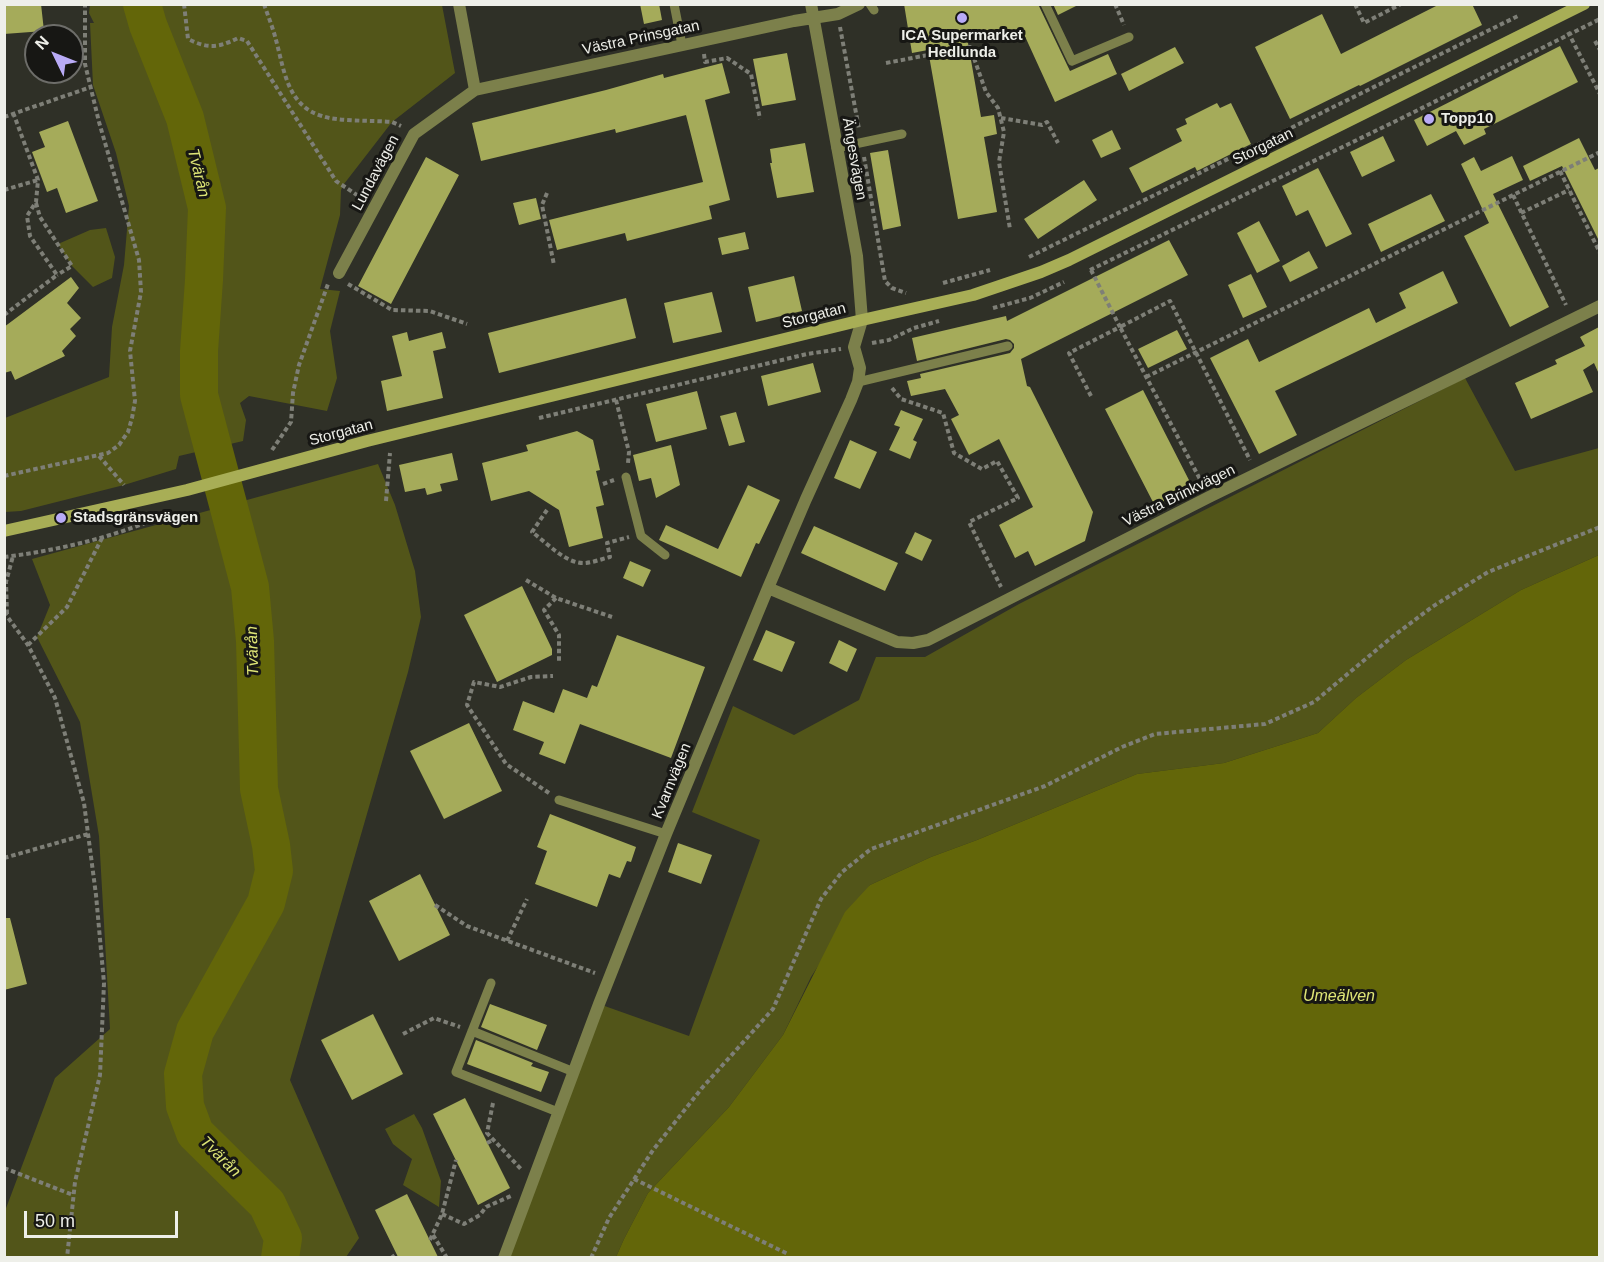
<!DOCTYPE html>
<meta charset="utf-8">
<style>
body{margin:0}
#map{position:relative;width:1604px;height:1262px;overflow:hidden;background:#2f3027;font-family:Helvetica,sans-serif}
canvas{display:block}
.frame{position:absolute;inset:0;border:6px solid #eeefe9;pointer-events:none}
.north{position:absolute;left:24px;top:24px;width:60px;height:60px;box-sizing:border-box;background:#171714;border:2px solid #6d6d69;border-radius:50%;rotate:313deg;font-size:16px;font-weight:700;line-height:24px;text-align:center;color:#eeefe9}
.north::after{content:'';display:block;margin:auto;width:21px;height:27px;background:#b9abf7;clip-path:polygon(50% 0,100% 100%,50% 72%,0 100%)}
.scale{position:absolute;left:24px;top:1211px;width:154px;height:27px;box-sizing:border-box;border:3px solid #eeefe9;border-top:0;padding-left:8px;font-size:18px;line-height:21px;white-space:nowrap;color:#eeefe9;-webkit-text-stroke:4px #171714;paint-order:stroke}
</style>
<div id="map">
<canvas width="1604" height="1262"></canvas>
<div class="frame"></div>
<div class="north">N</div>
<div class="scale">50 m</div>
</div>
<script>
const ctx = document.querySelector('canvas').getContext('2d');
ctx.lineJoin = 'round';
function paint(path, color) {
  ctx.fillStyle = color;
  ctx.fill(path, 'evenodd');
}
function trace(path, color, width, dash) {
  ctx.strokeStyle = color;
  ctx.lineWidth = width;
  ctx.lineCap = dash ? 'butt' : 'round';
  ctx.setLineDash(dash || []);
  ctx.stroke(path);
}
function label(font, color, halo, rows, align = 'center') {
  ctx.font = font + ' Helvetica,sans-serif';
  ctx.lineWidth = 6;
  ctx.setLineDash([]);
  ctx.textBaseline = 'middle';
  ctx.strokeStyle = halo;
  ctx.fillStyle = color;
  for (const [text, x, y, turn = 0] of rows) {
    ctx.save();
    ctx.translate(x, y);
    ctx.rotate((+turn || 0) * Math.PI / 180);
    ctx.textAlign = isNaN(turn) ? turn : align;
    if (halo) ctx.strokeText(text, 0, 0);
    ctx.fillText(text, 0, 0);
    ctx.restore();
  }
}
paint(new Path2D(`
 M90,5H442L455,73L392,122L344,184L341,190L340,215L320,289L340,291L330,331L337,378L327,411L249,396L240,403L246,420L243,441L179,456L176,469L124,485L21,511L5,512V418L109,377L112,327L124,265L129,206L116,153L93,85L90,23H94L89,13Z
 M106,228L115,257L112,278L93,287L72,266L58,244L90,230Z
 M1465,378L1515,471L1599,448V555L1521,590L1406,660L1356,698L1318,733L1224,763L1137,774L977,840L931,857L870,885L811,977L783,1035L729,1107L648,1193L624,1239L616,1257L504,1258L599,1004L689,1036L760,840L692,812L733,706L794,735L859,700L876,657H925L1019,604Z
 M378,464L395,505L415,571L421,617L408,672L290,1080L359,1238L346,1257H5V1211L55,1078L110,1029L99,836L80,722L37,637L50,605L32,559Z
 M414,1114L422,1128L441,1181L439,1207L403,1185L412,1159L393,1144L385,1129Z`), '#525519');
paint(new Path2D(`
 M1599,555V1257H616L624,1239L648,1193L729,1107L783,1035L845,912L870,885L931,857L977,840L1137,774L1224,763L1318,733L1356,698L1406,660L1521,590Z`), '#636609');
trace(new Path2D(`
 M142,4L148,25L185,118L207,208L204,280L199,351V395L250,587L255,641L259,789L271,845L274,871L266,903L195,1031L183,1074L185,1106L195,1133L267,1204L283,1238L280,1258`), '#636609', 38);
paint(new Path2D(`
 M4,4H41L44,31L4,34Z
 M640,4H659L662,20L644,24Z
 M904,4H1038L1070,71L1108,54L1117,74L1055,102L1023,32L968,43L981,117L994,115L997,134L984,137L997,212L958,219L928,50L912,53Z
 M1053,4H1080L1058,15Z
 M1440,4H1472L1482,25L1360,86L1359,85L1290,119L1255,47L1322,14L1341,54Z
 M1560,46L1578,82L1484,129L1486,134L1464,145L1456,131L1427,146L1414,120Z
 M1175,47L1184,63L1129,91L1121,74Z
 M787,53L796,100L762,106L753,59Z
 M722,63L730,93L705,100L730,200L709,206L712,219L627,241L625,233L557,250L549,220L703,182L686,115L616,133L615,129L481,161L472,123L606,90L663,74L664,78Z
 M1217,103L1220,108L1231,103L1251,144L1197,171L1195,167L1142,193L1129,168L1182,141L1176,129L1187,124L1185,119Z
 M68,121L98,201L66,213L57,188L47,192L32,152L45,147L39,132Z
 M1112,130L1121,149L1101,158L1092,140Z
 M1383,136L1395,161L1362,177L1350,152Z
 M1579,138L1595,170L1599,168V241L1562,166L1530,181L1523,166Z
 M805,143L814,192L777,198L770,163H772L770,149Z
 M888,150L901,226L883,230L870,153Z
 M1512,156L1523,180L1493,194L1549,307L1510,327L1464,236L1489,223L1461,164L1474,157L1481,171Z
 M426,157L459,175L391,304L358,286Z
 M1318,168L1352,234L1326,247L1308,210L1296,216L1282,186Z
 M1084,180L1097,200L1038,239L1024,219Z
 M1431,194L1445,221L1381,252L1368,224Z
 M536,198L541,219L519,225L513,203Z
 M1259,221L1280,261L1257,273L1237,233Z
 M745,232L749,249L722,255L718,238Z
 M1169,240L1188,275L1021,359L1027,386L1030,387L1093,512L1085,541L1035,566L1028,551L1015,558L999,525L1033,507L999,439L969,455L951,419L959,415L945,389L911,396L907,381L921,378L920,374L1010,353L1014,348V344L1010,340L1006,339L917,361L912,338L1006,316L1007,321Z
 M1309,251L1318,268L1290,282L1282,266Z
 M1443,271L1458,303L1275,391L1297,435L1259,454L1210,358L1248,339L1259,362L1369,308L1376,323L1406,308L1399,293Z
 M1251,274L1267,307L1243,318L1228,285Z
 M794,276L802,311L756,322L748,287Z
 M71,277L79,288L67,303L81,318L70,329L76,336L62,351L65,356L15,380L11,371L4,373V327Z
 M712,292L722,332L673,343L664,303Z
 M626,298L636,338L499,373L488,333Z
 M1599,327V374L1594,363L1583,370L1593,392L1531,419L1515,383L1557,364L1555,360L1585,346L1580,337Z
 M1177,330L1187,349L1148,368L1138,349Z
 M407,332L409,341L442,332L446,348L433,351L443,398L387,411L381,381L402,376L392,336Z
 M813,363L821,392L768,406L761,376Z
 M1143,390L1192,486L1155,506L1105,409Z
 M697,391L707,429L656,442L646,404Z
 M901,410L923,419L913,440L917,442L910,459L889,450L900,427L894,425Z
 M736,412L745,442L729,446L720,416Z
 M577,431L593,440L600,470L596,471L604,505L596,507L603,538L569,547L559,510L529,491L491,501L482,463L528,451L526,445Z
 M850,440L877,452L860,489L834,478Z
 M671,445L680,485L656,498L651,478L639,481L633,455Z
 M452,453L458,480L440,484L442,491L427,495L425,488L405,492L399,465Z
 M748,485L780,500L759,544L756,543L741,577L659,540L666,525L718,549Z
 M814,526L898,563L885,591L801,553Z
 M915,532L932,540L922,561L905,553Z
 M630,561L651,570L643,587L623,578Z
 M522,586L552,649V655L497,682L464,615Z
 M766,630L795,642L782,672L753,660Z
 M617,635L705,667L671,758L580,724L565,764L539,754L544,742L513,730L523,701L554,713L563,689L587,698L592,685L597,687Z
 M839,640L857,649L847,672L829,663Z
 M469,723L502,791L444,819L410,751Z
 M550,814L636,847L631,862L627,861L620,878L609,874L597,907L535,884L547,851L537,847Z
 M678,843L712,855L701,884L668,872Z
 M420,874L450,935L399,961L369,901Z
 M4,918H10L27,984L4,990Z
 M490,1004L547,1025L537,1050L481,1027Z
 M373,1014L403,1074L352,1100L321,1040Z
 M476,1040L533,1063L531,1066L549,1072L541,1092L467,1064Z
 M465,1098L510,1188L478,1205L433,1114Z
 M407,1194L414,1208L438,1257H398L375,1210Z`), '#a5ab5a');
trace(new Path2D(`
 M184,4L188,39C208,49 218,48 238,38L247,41L336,181L363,199
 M264,4C268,16 273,28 276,40C284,69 287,106 322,116C340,122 371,120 392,122L401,126
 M1115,4L1124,25
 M1355,4L1364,23L1401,4
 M840,27L859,129
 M1568,32L1600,94
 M1595,41L1600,50
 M704,54L705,62L727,58L751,74L760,119
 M886,63L970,47L986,92L998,108L1004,132L999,162L1010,229
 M4,117L91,87
 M1001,118L1042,125L1047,122L1058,143
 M864,157L885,281L892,288L906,293
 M1560,171L1600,253
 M4,190L38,180
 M547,193L542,205L554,265
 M1513,195L1566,305
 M36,203L40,217L72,266L57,275
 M1521,213L1569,190
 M1029,257L1520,15
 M1090,270L1402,118L1600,19
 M1091,270L1120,327L1069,353L1092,398
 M943,283L990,270
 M348,284L392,310L430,311L467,324
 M993,308L1030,298L1064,282
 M4,315L57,275L30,236L27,216L36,202L38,180L14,115
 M872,343L889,340L914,328L939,321
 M1146,377L1600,152
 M892,388L901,399L943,413L954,453L982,469L997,461L1018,498L969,522L1001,587
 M616,400L629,452L628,463
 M539,418L807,354L841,349
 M272,450L291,422L293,393L299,365L328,284
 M99,456L124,485
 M4,476L108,453L119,445L128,432L132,418L135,401L130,351L141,292L139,260L99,122L85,64V4
 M603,484L614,480
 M1203,485L1120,327L1170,301L1250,460
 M386,501L390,453
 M547,510L532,532C547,543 567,565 586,563C594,562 602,559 610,557L607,543L629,537
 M4,557C61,550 119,536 171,512
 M526,580L556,598L612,617
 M556,598L544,610L559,635V661
 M4,612L28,645L55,698L84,803L96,895L104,983L100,1075L75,1182L67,1258
 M7,614L6,582L13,556
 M28,645L67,607L102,538
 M549,793L506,764L467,705L474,682L500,687L531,677L553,676
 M4,858L88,834
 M435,905L467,926L595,973
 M507,941L527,899
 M403,1034L434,1018L460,1027
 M493,1103L487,1133L521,1169
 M487,1143L493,1140
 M4,1168L73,1195
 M634,1179L788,1254
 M442,1214L464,1224L480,1215L486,1207L511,1196
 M433,1235L447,1258
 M430,1240L442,1214L456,1160
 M391,1258L395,1255L396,1258
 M591,1258L609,1218L653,1150L702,1088L773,1009L821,899L842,872L871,849L1045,786L1122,747L1155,734L1265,724L1314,702L1392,637L1432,607L1488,572L1600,527`), '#7e7f77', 4, [4.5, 3]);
trace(new Path2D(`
 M674,4L682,45
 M870,4L874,10
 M1045,4L1072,61L1129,37
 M836,148L902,134
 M858,382L1008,346
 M626,477L641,536L665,555
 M559,800L666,834
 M491,983L456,1072L558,1112
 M472,1031L574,1072`), '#7c804b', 9);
trace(new Path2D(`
 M475,90L794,21L838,14L859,4
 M339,273L414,134L475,90L459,4
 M768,588L897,642L913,643L928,640L1209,497L1600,306
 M504,1258L599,1004L666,834L768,588L806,499L851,400L858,382L860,368L854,347L862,320L857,256L811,4`), '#7c804b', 12);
trace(new Path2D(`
 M4,531L187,490L367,441L862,320L973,295L1041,272L1069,260L1584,4`), '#a8ae56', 12);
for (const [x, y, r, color] of [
 [962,18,6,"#b9abf7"],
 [1429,119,6,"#b9abf7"],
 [61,518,6,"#b9abf7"]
]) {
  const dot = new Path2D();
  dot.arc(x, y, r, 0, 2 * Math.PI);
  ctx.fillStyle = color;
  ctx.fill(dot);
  trace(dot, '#171714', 2);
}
label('bold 15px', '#eeefe9', '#171714', [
 ["ICA Supermarket",962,36,"center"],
 ["Hedlunda",962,53,"center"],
 ["Topp10",1441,119],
 ["Stadsgränsvägen",73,518]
], 'left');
label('15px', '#eeefe9', '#171714', [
 ["Västra Prinsgatan",641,38,-12],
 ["Storgatan",1263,147,-26],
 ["Ängesvägen",854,159,80],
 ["Lundavägen",376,173,-62],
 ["Storgatan",814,316,-14],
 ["Storgatan",341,433,-15],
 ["Västra Brinkvägen",1179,496,-26],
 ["Kvarnvägen",672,781,-68]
]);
label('italic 16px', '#dee576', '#171714', [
 ["Tvärån",198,173,76],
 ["Tvärån",253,651,-92],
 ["Umeälven",1339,997],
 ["Tvärån",220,1157,45]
]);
</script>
